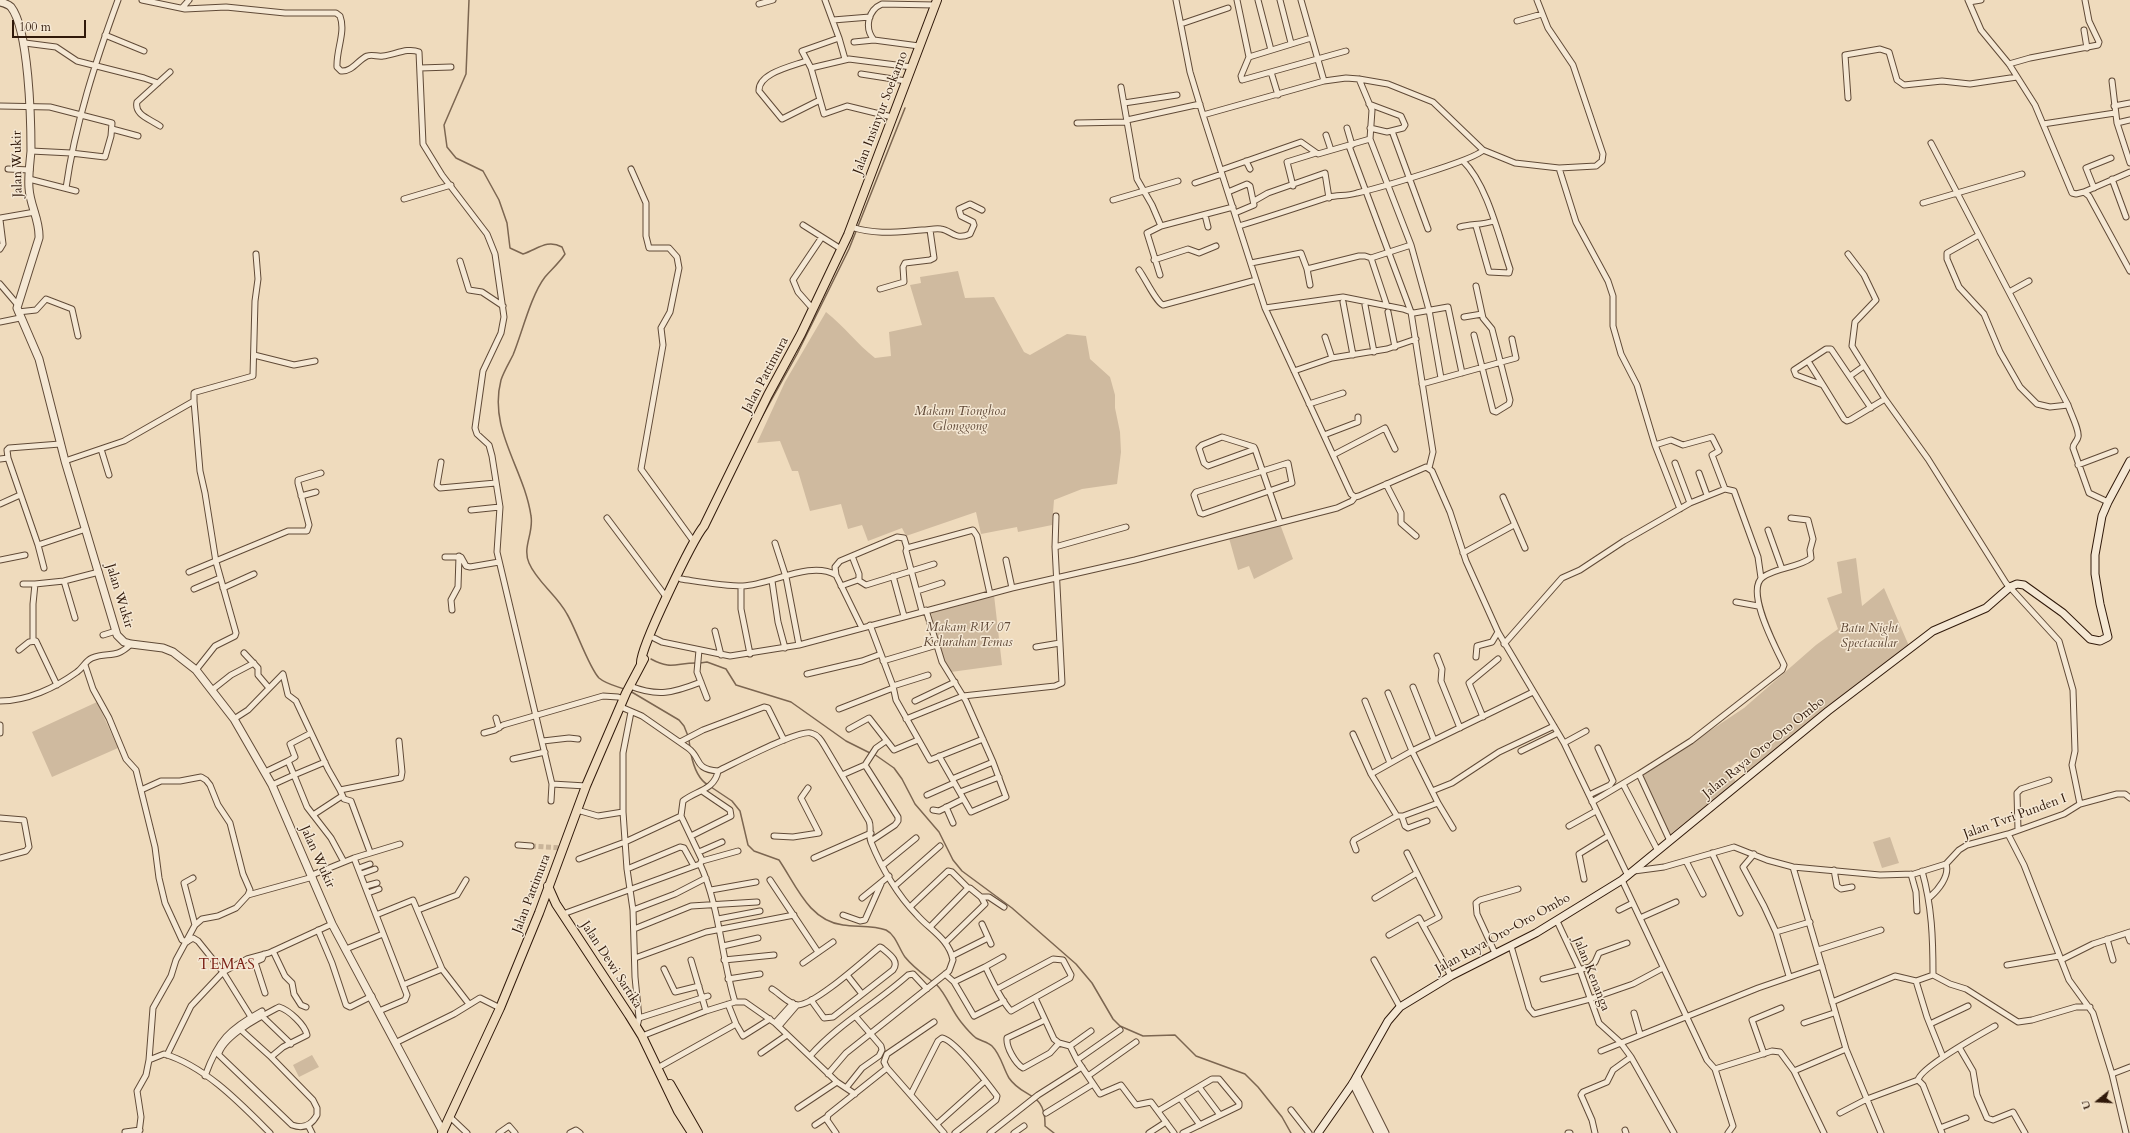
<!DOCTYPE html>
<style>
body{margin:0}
#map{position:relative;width:2130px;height:1133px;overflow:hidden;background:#efdbbd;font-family:Cardo,serif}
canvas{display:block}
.north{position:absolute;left:2078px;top:1081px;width:40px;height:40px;-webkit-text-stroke:3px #f5e8d4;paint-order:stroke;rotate:252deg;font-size:11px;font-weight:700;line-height:16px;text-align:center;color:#30190a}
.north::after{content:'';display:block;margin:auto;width:14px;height:18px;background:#30190a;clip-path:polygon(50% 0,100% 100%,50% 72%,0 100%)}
.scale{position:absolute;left:12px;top:20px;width:74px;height:18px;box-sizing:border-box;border:2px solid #30190a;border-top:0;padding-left:5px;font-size:12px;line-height:14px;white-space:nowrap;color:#30190a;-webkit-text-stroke:3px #f5e8d4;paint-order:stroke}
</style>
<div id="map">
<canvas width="2130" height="1133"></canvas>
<div class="north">U</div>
<div class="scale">100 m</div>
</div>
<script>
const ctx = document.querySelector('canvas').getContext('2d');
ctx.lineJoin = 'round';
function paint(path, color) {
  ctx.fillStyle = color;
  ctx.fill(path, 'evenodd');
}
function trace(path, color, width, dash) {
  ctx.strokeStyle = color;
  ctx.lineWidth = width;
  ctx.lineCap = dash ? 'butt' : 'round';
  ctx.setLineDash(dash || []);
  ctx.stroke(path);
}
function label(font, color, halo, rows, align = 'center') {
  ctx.font = font + ' Cardo,serif';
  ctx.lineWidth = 3;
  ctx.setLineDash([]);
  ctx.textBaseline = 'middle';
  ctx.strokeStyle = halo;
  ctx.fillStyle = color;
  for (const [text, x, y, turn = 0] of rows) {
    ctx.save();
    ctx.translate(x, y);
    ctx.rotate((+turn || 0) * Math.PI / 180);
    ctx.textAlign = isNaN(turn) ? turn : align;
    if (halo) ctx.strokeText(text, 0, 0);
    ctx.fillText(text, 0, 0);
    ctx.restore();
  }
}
paint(new Path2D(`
 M958,271L965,298L994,297L1024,352L1030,355L1067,334L1086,336L1090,359L1110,377L1115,395V408L1120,432L1121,452L1117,484L1082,489L1054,500L1052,525L1018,532L1017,527L981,534L976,512L906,536L902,528L868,541L862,525L848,529L841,504L810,511L798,471H792L780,441L757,443L785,382L826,312C844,326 857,344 875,358L891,356L889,332L922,325L910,285L921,283L920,277Z
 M1280,524L1293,559L1254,579L1249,566L1238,570L1229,538Z
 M1856,558L1862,606L1884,588L1909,646L1868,676L1748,772L1738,761L1729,769L1736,782L1669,835L1642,776L1744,708L1816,645L1838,629L1827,598L1842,593L1837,562Z
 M994,595L1002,665L951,672L940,652L931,613Z
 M97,702L118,748L52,777L32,732Z
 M1890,837L1899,863L1882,868L1873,842Z
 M312,1055L319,1067L299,1077L293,1065Z`), '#cfba9f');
trace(new Path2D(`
 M469,0L466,74L444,125L447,147L456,158L483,171L499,200L507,223L510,248L523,254C538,249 547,239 562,247L565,254C559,263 552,269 545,277C531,295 522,333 513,355C509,363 504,371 501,380C488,430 524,468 531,516C534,533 522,547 529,563C537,582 557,595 567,614C576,629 589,668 599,678C606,684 616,686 624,689
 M758,424L797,354L849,249L905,108
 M651,659C671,670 676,663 696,663
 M700,663L707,662L726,669L736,685L791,702L846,741L870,753
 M630,691L679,720L684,726L688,736
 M689,740L690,748
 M691,754C693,764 698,779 708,785
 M874,754L894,768L902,779L915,804L939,832L953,860L962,871L1012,908L1076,964L1092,983L1113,1019L1120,1026L1143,1036L1175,1035L1196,1056L1245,1074L1258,1087L1282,1117L1291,1133
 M711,787L732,801L740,811L748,845L754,851L779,860C796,885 809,921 843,925C856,927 874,925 886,930C896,935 899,949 905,957C913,967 923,974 933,982
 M936,984C947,995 951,1010 961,1022C965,1027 971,1034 976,1038C981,1041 988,1042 992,1046C1001,1055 1003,1068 1009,1078C1023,1099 1046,1091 1045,1126L1054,1133`), '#7c6651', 1.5);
trace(new Path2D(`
 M531,846L562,848`), '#c9b499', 5, [5, 2.5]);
const minor = new Path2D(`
 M142,0L185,9L226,7L285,13H336L340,16C346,32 336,50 337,67L341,71C352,72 358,60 367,56C373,54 377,57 383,56C394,55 408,47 419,52L423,144L442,175L487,234L495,254L504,317L501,333L483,371L475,428L477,434L489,445L492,456L500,507L497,552L552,784L551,801
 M825,0L839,38L845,59
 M1176,0L1190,72L1203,115L1265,308L1351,494L1355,497L1359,496L1426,467L1432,471L1450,512L1466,561L1498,632L1564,743L1628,876
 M1237,0L1249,57L1241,76L1242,80L1346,51
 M1258,0L1271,50
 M1280,0L1291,43
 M1301,0L1324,81
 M1968,0L1981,30L2009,64L2035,105L2072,193L2076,194L2084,192L2089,196L2130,271
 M1969,2L1981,0
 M759,4L773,0
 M182,8L189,0
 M833,20L870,17
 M1517,21L1542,14
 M1181,24L1228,8
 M2084,30L2087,48
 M105,35L144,51
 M839,38L802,51L811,68L824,114L847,106L892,117
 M854,42L874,40
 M25,43L56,47L77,61L144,78L158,83
 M919,46L874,40C864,28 868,10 882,4L935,5
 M1249,57L1311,38
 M806,61C793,66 758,73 759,91L782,119L820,100
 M2009,64L2030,58L2098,45L2099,42L2089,21L2085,0
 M420,68L451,67
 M811,68L849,59L912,67
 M1271,72L1278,95
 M861,74L906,81
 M1359,79L1372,110L1370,139L1411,245L1429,310L1441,378
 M2112,81L2117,123L2130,163
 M1121,87L1137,179L1152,205L1161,226L1233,207
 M1848,98L1845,55L1880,49L1889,52L1897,80L1904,85L1942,81L1970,84L2017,77
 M1124,103L1177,95
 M1369,104L1401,116L1405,125L1403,128L1387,132L1370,128
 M0,106L50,107L112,123L111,136L105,157L71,153L31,151
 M2114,106L2130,103
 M1203,115L1324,81L1346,78L1359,79L1388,84L1433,102L1483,150L1515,163L1559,168L1596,166L1602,161L1603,154L1573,65L1548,28L1537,0
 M1127,120L1200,104
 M1077,123L1127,122
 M2117,123L2130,120
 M2043,124L2115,113
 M160,126C150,119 134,115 137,102L170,72
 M1347,128L1352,145
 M112,129L138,136
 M1392,131L1428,229
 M1326,135L1331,150
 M1931,143L2068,405C2070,412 2080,431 2078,437C2077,442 2073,443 2073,448L2089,493L2108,502
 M1349,146L1411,312L1433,452L1429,468
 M1246,161L1250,169
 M1463,161C1487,184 1499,237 1510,269L1509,273L1489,272L1476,226
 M1559,168L1576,222L1608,281L1613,296V326L1621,354L1637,385L1655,445
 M8,169L30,170
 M631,169L646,203V236L649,248H669L677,257L679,268L670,312L661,328L663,345L641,469L694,542
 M1221,170L1301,142L1318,154L1370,139
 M29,179L76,191
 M2112,179L2126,217
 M1195,183L1222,174
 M1293,186L1287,162L1316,153
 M66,188C75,124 96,60 118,0
 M2094,188L2086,168L2111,158
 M1228,192L1247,184L1250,186L1254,205L1235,213
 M2084,192L2130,172
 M404,199L451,185
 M1113,200L1178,181
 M1254,201L1268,193L1325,173L1329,198
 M1923,203L2022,174
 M1205,215L1208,227
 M0,218L35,212
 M0,220L3,244L0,249
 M803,225L841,249
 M1239,226C1269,217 1299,207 1329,197C1338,195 1348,196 1357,193C1375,189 1476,160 1483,150
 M851,227C876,235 896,232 922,230C928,230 935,228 941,229C951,230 955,241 970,234L974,225L973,222L961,216L959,209L970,204L982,210
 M1460,227C1471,224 1482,225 1494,221
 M1979,235L1947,253V259L1959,287L1984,314L2000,352L2020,387L2037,404L2050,407L2068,405
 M1848,254L1864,275L1876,300L1855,322L1852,346L1855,351L1885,399L1928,459L2006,583L2059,641L2073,690L2075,751L2072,765L2080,804
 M1371,258L1387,306
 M1154,260L1188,249L1199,253L1216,246
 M460,261L469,290L482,292L503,306
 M1251,263L1301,253L1307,269L1310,285
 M1307,269L1359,256H1365L1371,258L1411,245
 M1139,270C1145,278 1156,302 1163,305L1256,280
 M1160,275L1147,233L1161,226
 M0,284L17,304
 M880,289L904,282L903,267L905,263L930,260L934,258L930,230
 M2009,292L2029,281
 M1343,302L1353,355
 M1365,305L1374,352
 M1265,308L1343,297L1403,309L1414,313L1448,307L1462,373
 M813,309L798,292L793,280L822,237
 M18,312L36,310L46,299L72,309L78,336
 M1388,312L1395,347
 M1464,317L1482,314
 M0,322L20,318
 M1474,335L1493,411L1496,412L1509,404L1510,400L1492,329L1483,318L1476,286
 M1325,337L1332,358
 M254,355L294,365L315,361
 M1808,361L1823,385
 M1294,371L1332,358L1387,349L1416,339
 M1850,376L1864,366
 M1422,384L1516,358L1512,339
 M194,401L200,471L205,493L216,562L236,633L235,636L215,646L196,670
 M1309,404L1343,393
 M1871,408L1831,349H1826L1794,370L1796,375L1823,385L1844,419L1847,421L1850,420L1885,399
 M1324,435L1358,422V417
 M60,444L9,448L7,450L8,458L38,545L86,529
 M101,449L109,475
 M1255,449L1208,466L1204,463L1199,448L1202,445L1222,437L1254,447L1255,449L1280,522
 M1333,455L1385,428L1395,449
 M0,459L8,458
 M65,461L124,441L194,401V393L196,392L253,376L255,301L258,279L256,254
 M441,462L437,485L440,488L496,483
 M1288,463L1292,483L1203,514L1200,513L1194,495L1196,492Z
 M1675,463L1690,503L1725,489L1734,491L1758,557L1761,578
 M2078,465L2115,451
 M1699,473L1707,495
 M1386,484L1401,513V523L1416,536
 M301,496L316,492
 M1503,497L1525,548
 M0,504L20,495
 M1680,509L1655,445L1671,440L1683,445L1712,437L1719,451L1712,455L1725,489
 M471,510L500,507
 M607,518L667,598
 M1768,530L1782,569
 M775,543L786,577L799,645
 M38,545L44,568
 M1055,547L1126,527
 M1463,553L1514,525
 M852,556L859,574V580
 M445,557H461L466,566L470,567L499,562
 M0,560L25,555
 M1006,560L1012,588
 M189,572L288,531H307L309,525L298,483V480L321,473
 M836,575L835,567L840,561L897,537L904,538L907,548
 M893,576L904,616
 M681,579C701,582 722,586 743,586C771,585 810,560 836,575L862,628
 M64,581L75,618
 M772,581L778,622L785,648
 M23,584H35
 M741,586V609L750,654
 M841,586L858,580L866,585L934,564
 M223,588L254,574
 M194,589L220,578
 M917,591L942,583
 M1736,602L1758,606
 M452,610L451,600L458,587L459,556
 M926,610L942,662L966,701L993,762L1006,797L971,812L939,756
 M922,611L906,551L907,548L973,530L977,536L990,594
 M870,625L893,686L896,700L930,760L983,739
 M715,631L721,655
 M103,635L116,631
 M654,638L662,642L730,656L799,645L1012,588L1135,560L1337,508L1352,501L1355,497
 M33,641V604L35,584L64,581L99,572
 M1504,644L1562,578L1580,570L1624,541L1690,503
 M1036,647L1060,643
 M19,650L29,642L36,641L57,685
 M699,650L697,672L707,698
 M244,653L258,668V675L269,688
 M1437,656L1442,669L1441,681L1460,728
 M1476,657L1477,646L1492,642L1498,632
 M883,661L937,645
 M85,665L93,689L109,718L126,759L136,770L155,847L159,878L165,903L182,940L187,942
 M807,674L862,661L881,654
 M630,686C658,697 673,693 701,682
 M893,686L928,675
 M1413,687L1434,740
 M212,690L231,675L254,663
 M1388,693L1412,751L1438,803
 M0,701C27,701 55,688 77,672C83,668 85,661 92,658C108,651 115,660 131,644
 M915,701L955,682
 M1365,701L1390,763
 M621,707L642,716L688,748C702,758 693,769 718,771C733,764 799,729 811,733C818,735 821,740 824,745L869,821C872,828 868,835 871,842C881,867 898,896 917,915C930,930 949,939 953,960L949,971L846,1053L828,1074
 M839,709L893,688
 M631,712L623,753V812L627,869L633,910L635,977L639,1018L637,1027
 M1483,717L1469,683L1498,659
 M496,718L499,728
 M234,719L248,710L283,674L288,695L296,701L328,769L340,790
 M906,719L963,696L1055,686L1062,683L1055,547L1056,516
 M0,725V733
 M849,729L869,718L894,750L918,740
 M484,733L495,730L503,725L603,696L618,697L624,699
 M1353,734L1371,774L1412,751L1533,692
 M543,741L569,738L578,739
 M680,742L703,730L764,707L768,708L784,740
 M1564,743L1586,731
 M1521,751L1558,733
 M513,759L545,752
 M288,761L295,757L290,744L311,733
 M865,765L898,817V821L895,825L871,841
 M718,771C715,790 695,791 683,801L681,816L702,860L700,864C720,908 721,956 735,1002
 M265,772L288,761L294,775L325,762
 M842,775L865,765L876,748L886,741
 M952,779L993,762
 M552,784L586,786
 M1623,784L1658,851
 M272,785L294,775L307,807L331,838L344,862
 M141,790L161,781H180L201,777L206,780L210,785L218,805L230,823L243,874L250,890L248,895L236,908L218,916L202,919L195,925L176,960L171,976L153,1008L149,1060
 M1432,791L1452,783L1499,752L1554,726
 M960,792L999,777
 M927,795L954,783
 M1589,795L1610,785L1613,781L1598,748
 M1592,802L1639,774
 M946,807L953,823
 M577,810L598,816L623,812
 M933,810L939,811L963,799
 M313,815L342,796
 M1397,816H1403L1438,803L1453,828
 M1402,817L1405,826L1408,828L1427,821
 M0,818L24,820L29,847L26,851L0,858
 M1569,826L1596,811
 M2018,830L2017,793L2021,789L2049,780
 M2008,834L2024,865L2069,980L2093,1013L2112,1074L2126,1133
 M691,836L731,816L730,810L702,791
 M774,836L793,837L819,833L801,798L808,788
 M1670,841L1639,774L1691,741L1782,670L1784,665C1777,650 1744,590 1763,577C1777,567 1798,568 1811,558L1810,550L1813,539L1808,520L1791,518
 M518,845L531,846
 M1356,850L1353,842L1354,840L1397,816L1371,774
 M370,852L351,801L344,799L340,790L401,778L402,772L399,741
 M699,852L722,842
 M1407,853L1417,873
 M1712,853L1740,913
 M1754,854L1743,867L1764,906L1776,932L1789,976
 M354,858L407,995L405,1000L379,1011
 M814,858L871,833
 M579,859L625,842L681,816
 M702,861L738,851
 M1686,861L1703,894
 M883,865L916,838
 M1793,867L1846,1049L1881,1133
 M359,868L370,864
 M627,869L680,847L684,848L694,866
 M1834,870L1837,886L1841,889L1852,887
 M1634,871L1664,867L1734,847L1767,860L1793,867L1880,875L1914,874L1946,864L1959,850L1967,845L2008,834L2064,814L2080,804L2117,794H2125L2130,798
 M1922,871C1932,906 1933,939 1933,975
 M361,874L375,869
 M1911,874L1916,892L1917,911
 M312,875L354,858L400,844
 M193,878L184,883L195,925
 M1584,879L1579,854L1608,836
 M770,880L818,952
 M1622,880L1707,1060L1715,1069L1733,1126L1728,1133
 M896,885L940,846
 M366,886L377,883
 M711,890L756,882
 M368,893L379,889
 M248,895L313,877
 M981,897H989L1004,907
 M1930,897C1938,890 1950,876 1946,864
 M862,898L889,876
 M1375,898L1417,873L1439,917L1424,925
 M910,907L948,871L952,872L968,888
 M418,910L457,895L466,880
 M633,910L675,894L706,878
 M1619,910L1633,903
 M563,914L700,864
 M376,915L413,900L442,969L469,1004
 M843,915L860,921L865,920L881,884
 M1640,918L1676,902
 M718,919L760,911
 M1557,921L1580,970L1599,1023L1620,1042L1631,1057L1674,1133
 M982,924L991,944
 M930,927L968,888H970L981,897L985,904L946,942
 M634,929L691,906L757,902
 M318,930L332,963L346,1005L350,1007L372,996
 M1776,932L1810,922
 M2127,933L2130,941
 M1389,935L1419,918L1451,976
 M2107,939L2113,960
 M188,941L193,938L198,941L223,972L251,1017
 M723,946L758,938
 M1511,946L1529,1008L1534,1014L1590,999L1633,984L1663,968
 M346,949L383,934
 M1818,950L1881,930
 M273,951L285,976L292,983L294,994L301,1005L306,1007
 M1495,953L1477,914L1476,903L1480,900L1518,889
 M264,954L262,959L255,962L265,993
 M952,956L988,938
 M635,958L706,932L794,915
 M691,960L706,1011
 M724,960L774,955
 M1374,960L1400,1007
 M2061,960L2093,944L2130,932
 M803,963L833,942
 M2007,965L2059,956
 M985,967L1003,957
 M664,969L675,992L699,986
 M945,974L954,982L985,967L986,968C993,982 1000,999 1011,1011L1070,978L1071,975L1063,960L1053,959L997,989
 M847,975L862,994
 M728,979L760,974
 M1543,979L1590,967L1595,962L1599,953L1627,943
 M1916,981L1927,1017L1943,1057
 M954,982L974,1016L1004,1001
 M403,985L442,969
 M772,989C779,993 790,1005 798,1005C816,1004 864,960 880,947L882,948C889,954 900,961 893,970L833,1017L824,1018L811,1000
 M1035,998L1054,1039L1059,1043L1070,1046L1077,1060L1100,1094L1121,1085L1136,1105L1151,1102L1174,1133
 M1832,1002L1895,976L1916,981L1933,975L1950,984L1966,989L2018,1022L2032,1020L2076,1007H2090
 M728,1004L736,1024L743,1036L770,1019
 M1634,1013L1640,1034
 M263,1017L291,1044
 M639,1018L708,996
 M1045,1020L1007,1038C1006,1047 1015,1063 1023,1068L1050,1053L1059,1043
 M775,1023L793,1003
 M1804,1023L1834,1013
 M1930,1024L1968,1006
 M779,1026L797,1005
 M241,1030L271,1057L273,1059L313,1100L317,1108V1115C311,1126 303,1129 292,1125L219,1055V1053C226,1034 262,1016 279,1007C289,1010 305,1025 307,1035L283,1047L271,1057
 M642,1036L706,1011L735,1002H745L775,1023L837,1082L855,1094
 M395,1043L454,1014L480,998L500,1008
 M1070,1046L1091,1031
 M1959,1047L1973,1071L1977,1095L1987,1118L1993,1120L2013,1112L2025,1133
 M1601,1051L1758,988L1822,966
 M761,1053L787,1035
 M1764,1054L1752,1020L1781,1008
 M167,1055L191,1006L223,972L247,959L269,953L332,924
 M810,1056C838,1024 876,1004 908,975L913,974L927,989
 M1077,1060L1120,1030
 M661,1066L736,1024
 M887,1068L884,1062L887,1054L934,1022
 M1715,1069L1772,1051L1780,1052L1794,1071L1824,1133
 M1794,1071L1846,1049
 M2112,1074L2130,1067
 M205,1076C218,1040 229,1029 262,1011
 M1088,1076L1136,1042
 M1918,1080C1921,1067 1981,1034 1995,1026
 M1199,1087L1220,1115
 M846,1088L862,1068L879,1056L882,1050L881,1046L856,1017
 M911,1094L938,1041L942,1038C955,1040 988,1084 997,1096L996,1100L955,1133
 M1180,1098L1200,1125
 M798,1108L837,1082
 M1291,1110L1309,1133
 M1158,1111L1212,1079H1219L1239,1103V1106L1183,1133
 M1046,1113L1093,1084
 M1840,1113L1867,1099L1918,1080L1923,1085L1942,1133
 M449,1116L467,1133
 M937,1124L985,1081
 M308,1125L312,1133
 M815,1125L827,1117
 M1940,1128L1966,1118
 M1625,1130L1626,1133
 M125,1132L140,1130
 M139,1133L141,1117L137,1091L146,1075L149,1060L164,1054C205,1066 241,1104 270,1133
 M499,1133L509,1126L515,1133
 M570,1133L576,1130L580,1133
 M836,1133L827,1120L828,1115L887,1068L944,1133
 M990,1133L1038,1095L1082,1067
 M1014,1133L1024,1126
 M1149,1133L1166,1122
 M1568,1133H1570
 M1595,1133L1592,1120L1581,1095L1583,1092L1607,1082L1613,1070L1631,1057`);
const tertiary = new Path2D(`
 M0,2C4,3 8,4 11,7C29,30 31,120 31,151C30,163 28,176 29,188C30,206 40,220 39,238L17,308L39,359L65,461L117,635L124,642L131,644L163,648L173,652L196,670L234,719L272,785L332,924L443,1132
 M1357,1077L1385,1133
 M1353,1083L1378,1133`);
const secondary = new Path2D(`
 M1318,1133L1353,1083L1388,1021L1400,1007L1451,976L1536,933L1622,880L1828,711L1933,631L1986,608L2010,587L2017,584L2024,585L2063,613L2090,639L2100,641L2108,637L2100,604L2095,574V555L2102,516L2108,502L2130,461`);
const primary = new Path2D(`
 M641,663C640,648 693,539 704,526L768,395L801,334L848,235L937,0
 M548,886L556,904L629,1015L642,1036L678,1111L692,1133
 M670,1084L698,1133
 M442,1133L500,1008L539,913L586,786L626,693L644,659`);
trace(minor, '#604a37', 7);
trace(tertiary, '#604a37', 9);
trace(secondary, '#30190a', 9);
trace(primary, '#30190a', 10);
trace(minor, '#f5e8d4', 5);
trace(tertiary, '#f5e8d4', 7);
trace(secondary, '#f5e8d4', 7);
trace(primary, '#efdbbd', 8);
label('13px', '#30190a', '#f5e8d4', [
 ["Jalan Insinyur Soekarno",881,113,-69],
 ["Jalan Wukir",18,164,-91],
 ["Jalan Pattimura",766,375,-62],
 ["Jalan Wukir",119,596,73],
 ["Jalan Raya Oro-Oro Ombo",1764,748,-39],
 ["Jalan Tvri Punden I",2015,817,-20],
 ["Jalan Wukir",317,857,66],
 ["Jalan Pattimura",532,894,-69],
 ["Jalan Raya Oro-Oro Ombo",1503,934,-29],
 ["Jalan Dewi Sartika",611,965,57],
 ["Jalan Kenanga",1591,974,68]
]);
label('italic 13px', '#604937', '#f5e8d4', [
 ["Makam Tionghoa",960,412],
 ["Glonggong",960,427],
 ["Makam RW 07",968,628],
 ["Kelurahan Temas",968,643],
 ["Batu Night",1869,629],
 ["Spectacular",1869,644]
]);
ctx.letterSpacing = '1px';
label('15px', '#7a1f14', '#f5e8d4', [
 ["TEMAS",227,966]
]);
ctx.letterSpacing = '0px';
</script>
